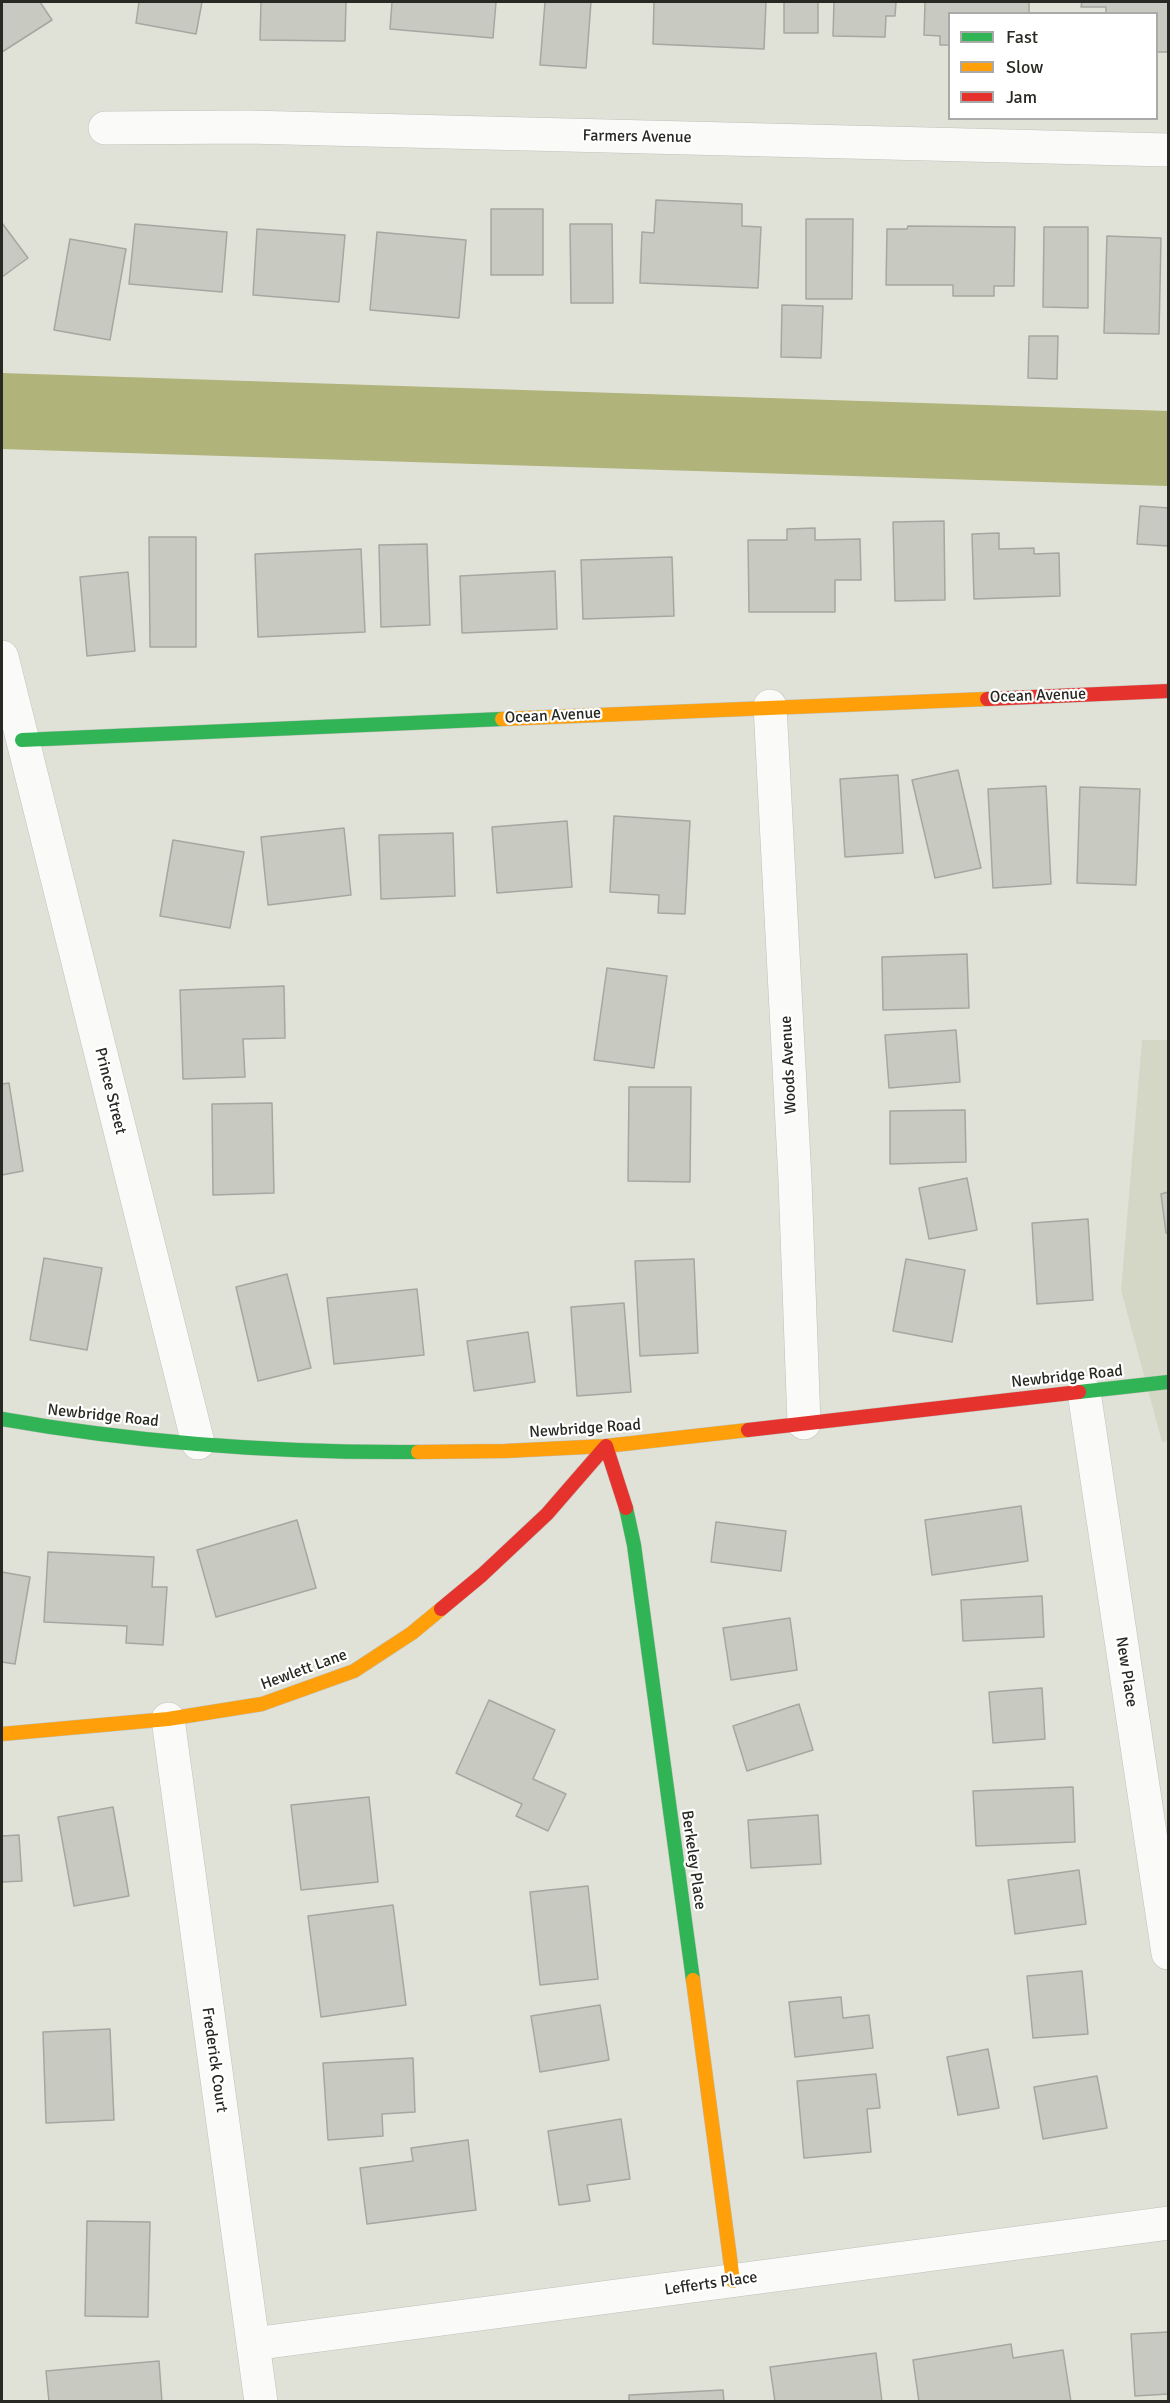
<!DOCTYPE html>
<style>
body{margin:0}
#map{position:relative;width:1170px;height:2403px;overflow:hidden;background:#e0e2d8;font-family:Signika,sans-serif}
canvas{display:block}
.frame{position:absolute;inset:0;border:3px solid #292923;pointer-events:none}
.legend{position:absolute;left:948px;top:12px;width:210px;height:108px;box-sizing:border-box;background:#fff;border:2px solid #a9a9a7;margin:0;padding:8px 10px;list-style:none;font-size:18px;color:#292923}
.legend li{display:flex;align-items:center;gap:12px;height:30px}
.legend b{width:30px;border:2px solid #a9a9a7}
</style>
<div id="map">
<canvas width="1170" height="2403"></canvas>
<div class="frame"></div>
<ul class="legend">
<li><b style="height:8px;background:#30b455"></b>Fast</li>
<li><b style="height:8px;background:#ff9f0a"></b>Slow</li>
<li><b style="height:8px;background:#e5322d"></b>Jam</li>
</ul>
</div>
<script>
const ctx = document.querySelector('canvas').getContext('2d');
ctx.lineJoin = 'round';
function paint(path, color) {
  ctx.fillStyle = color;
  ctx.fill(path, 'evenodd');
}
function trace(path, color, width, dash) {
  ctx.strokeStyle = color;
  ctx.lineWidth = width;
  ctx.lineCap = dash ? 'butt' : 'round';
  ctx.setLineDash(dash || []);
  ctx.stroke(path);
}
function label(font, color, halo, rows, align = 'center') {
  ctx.font = font + ' Signika,sans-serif';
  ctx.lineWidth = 4.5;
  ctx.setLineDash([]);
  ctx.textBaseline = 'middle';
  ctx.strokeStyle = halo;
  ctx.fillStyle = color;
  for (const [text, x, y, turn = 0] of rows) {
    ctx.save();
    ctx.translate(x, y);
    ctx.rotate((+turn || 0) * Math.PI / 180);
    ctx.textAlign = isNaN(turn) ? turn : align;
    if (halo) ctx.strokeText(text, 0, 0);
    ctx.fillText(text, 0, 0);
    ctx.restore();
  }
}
paint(new Path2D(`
 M1142,1040H1168V1441L1162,1442L1121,1290Z`), '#d5d7c6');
paint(new Path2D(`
 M2,373L1168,411V486L2,449Z`), '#b0b37a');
const building = new Path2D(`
 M2,2H40L52,20L2,52Z
 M139,2H202L196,34L136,23Z
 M261,2H346L345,41L260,40Z
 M392,2H496L493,38L390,29Z
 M545,2H591L586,68L540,65Z
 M654,2H766L764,49L653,44Z
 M784,2H818V33H784Z
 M834,2H896L895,16H886L885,37L833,36Z
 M925,2H1029V14H950V45H940V36L924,35Z
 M1082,2H1168V52H1156V14H1106V7H1081Z
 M656,200L742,204V226L761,227L758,288L640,283L642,232L654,233Z
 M491,209H543V275H491Z
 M806,219H853L852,299H806Z
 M2,223L28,258L2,277Z
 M135,224L227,232L222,292L129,284Z
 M570,224H612L613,303H571Z
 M908,226L1015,227L1014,286H994V296H953V285H886L887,229H907Z
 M1044,227H1088V308L1043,307Z
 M257,229L345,235L339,302L253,295Z
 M377,232L466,240L459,318L370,310Z
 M1107,236L1161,238L1159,334L1104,333Z
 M70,239L126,249L110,340L54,330Z
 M782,305L823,306L821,358L781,357Z
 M1029,336H1058L1057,379L1028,378Z
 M1140,506L1168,508V546L1137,544Z
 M944,521L945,600L895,601L893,522Z
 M815,528V540L860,539L861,580H835V612H749L748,540H787V529Z
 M999,533V549L1034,548V554L1059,553L1060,596L974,599L972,534Z
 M149,537H196V647H150Z
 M427,544L430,625L381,627L379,545Z
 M361,549L365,632L258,637L255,554Z
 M672,557L674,616L583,619L581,560Z
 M555,571L557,629L462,633L460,576Z
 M128,572L135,651L87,656L80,577Z
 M958,770L981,868L935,878L912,780Z
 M898,775L903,853L845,857L840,779Z
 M1046,786L1051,884L993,888L988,789Z
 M1080,787L1140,789L1136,885L1077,883Z
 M614,816L690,821L685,914L658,913L659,895L610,892Z
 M567,821L572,887L497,893L492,827Z
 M344,828L351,895L268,905L261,837Z
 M453,833L455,896L381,899L379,835Z
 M173,840L244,852L230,928L160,916Z
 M967,954L969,1008L883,1010L882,957Z
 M607,968L667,976L654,1068L594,1060Z
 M284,986L285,1038L243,1039L245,1077L183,1079L180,990Z
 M956,1030L960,1082L889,1088L885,1035Z
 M9,1083L23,1171L2,1175V1084Z
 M629,1087H691L690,1182L628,1181Z
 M272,1103L274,1193L213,1195L212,1104Z
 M965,1110L966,1162L890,1164V1111Z
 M967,1178L977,1230L929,1239L919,1188Z
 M1168,1192V1233H1166L1161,1194Z
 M1088,1219L1093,1300L1037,1304L1032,1223Z
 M44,1258L102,1268L87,1350L30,1340Z
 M694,1259L698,1353L640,1356L635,1261Z
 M906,1259L965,1270L952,1342L893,1331Z
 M287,1274L311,1368L258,1381L236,1287Z
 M417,1289L424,1355L334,1364L327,1298Z
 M624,1303L631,1392L577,1396L571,1307Z
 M528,1332L535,1382L474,1391L467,1341Z
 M1021,1506L1028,1561L932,1575L925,1520Z
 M297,1520L316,1588L216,1617L197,1550Z
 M716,1522L786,1531L781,1571L711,1562Z
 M48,1552L154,1557L152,1587H167L163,1645L126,1643L127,1626L44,1622Z
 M2,1572L30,1577L15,1664L2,1662Z
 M1042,1596L1044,1637L963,1641L961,1600Z
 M790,1618L797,1670L731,1680L723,1628Z
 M1042,1688L1045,1739L993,1743L989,1692Z
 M489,1700L555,1730L533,1779L566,1794L548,1831L516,1816L522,1804L456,1773Z
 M799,1704L813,1750L747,1771L733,1726Z
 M1073,1787L1075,1842L976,1846L973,1791Z
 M369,1797L378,1882L301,1890L291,1805Z
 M113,1807L129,1896L74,1906L58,1817Z
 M818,1815L821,1864L751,1868L748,1820Z
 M19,1835L22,1881L2,1882V1836Z
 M1079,1870L1086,1924L1015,1934L1008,1880Z
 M588,1886L598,1979L540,1985L530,1892Z
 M393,1905L406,2005L321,2017L308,1916Z
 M1082,1971L1088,2034L1033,2038L1027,1976Z
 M841,1997L843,2018L869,2015L873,2048L795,2057L789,2002Z
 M600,2005L609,2060L540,2072L531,2016Z
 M110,2029L114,2120L46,2123L43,2032Z
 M988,2049L999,2108L958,2115L947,2057Z
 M413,2058L415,2112L382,2114L383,2136L328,2140L323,2063Z
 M876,2074L880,2108L867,2109L871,2152L804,2158L797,2081Z
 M1097,2076L1107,2128L1043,2139L1034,2087Z
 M621,2119L630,2179L587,2185L590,2201L559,2205L548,2131Z
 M468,2140L476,2210L367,2224L360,2168L413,2161L411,2148Z
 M87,2221L150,2222L148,2317L85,2316Z
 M1168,2332V2394L1135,2396L1131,2334Z
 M1011,2344L1013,2358L1063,2350L1071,2402H919L913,2360Z
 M876,2353L882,2402H775L770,2367Z
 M159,2361L162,2402H49L46,2371Z
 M723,2390L724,2402H629V2395Z`);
paint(building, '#c8c9c1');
trace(building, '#a6a7a0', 1.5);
const street = new Path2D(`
 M105,128L247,127L1168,150
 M2,657L198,1443
 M770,706L795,1180L804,1423
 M1084,1392L1168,1953
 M168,1719L261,2402
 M253,2344L1168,2223`);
const fast = new Path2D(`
 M22,740L502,719
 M1079,1392L1168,1382
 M2,1419C138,1443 280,1453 418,1452
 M626,1508L634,1545L693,1980`);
const slow = new Path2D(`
 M502,719L987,699
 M418,1452L505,1451L606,1446L748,1430
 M2,1734L168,1719L262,1704L354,1671L412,1633L441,1609
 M693,1980L733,2281`);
const jam = new Path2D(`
 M987,699L1168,691
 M748,1430L1079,1392
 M441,1609L482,1575L547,1514L606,1446L626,1508`);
trace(street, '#bfc0b9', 34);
trace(fast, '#bfc0b9', 15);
trace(slow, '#bfc0b9', 15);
trace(jam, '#bfc0b9', 15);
trace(street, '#fafbf9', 33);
trace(fast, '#30b455', 14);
trace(slow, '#ff9f0a', 14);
trace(jam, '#e5322d', 14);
label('16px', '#292923', '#fff', [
 ["Farmers Avenue",637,137,1],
 ["Ocean Avenue",1038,696,-2],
 ["Ocean Avenue",553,716,-3],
 ["Woods Avenue",789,1065,-93],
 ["Prince Street",110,1091,76],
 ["Newbridge Road",1067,1377,-6],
 ["Newbridge Road",103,1416,6],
 ["Newbridge Road",585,1429,-4],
 ["Hewlett Lane",304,1670,-20],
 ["New Place",1126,1672,81],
 ["Berkeley Place",693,1860,82],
 ["Frederick Court",214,2060,82],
 ["Lefferts Place",711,2284,-8]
]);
</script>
